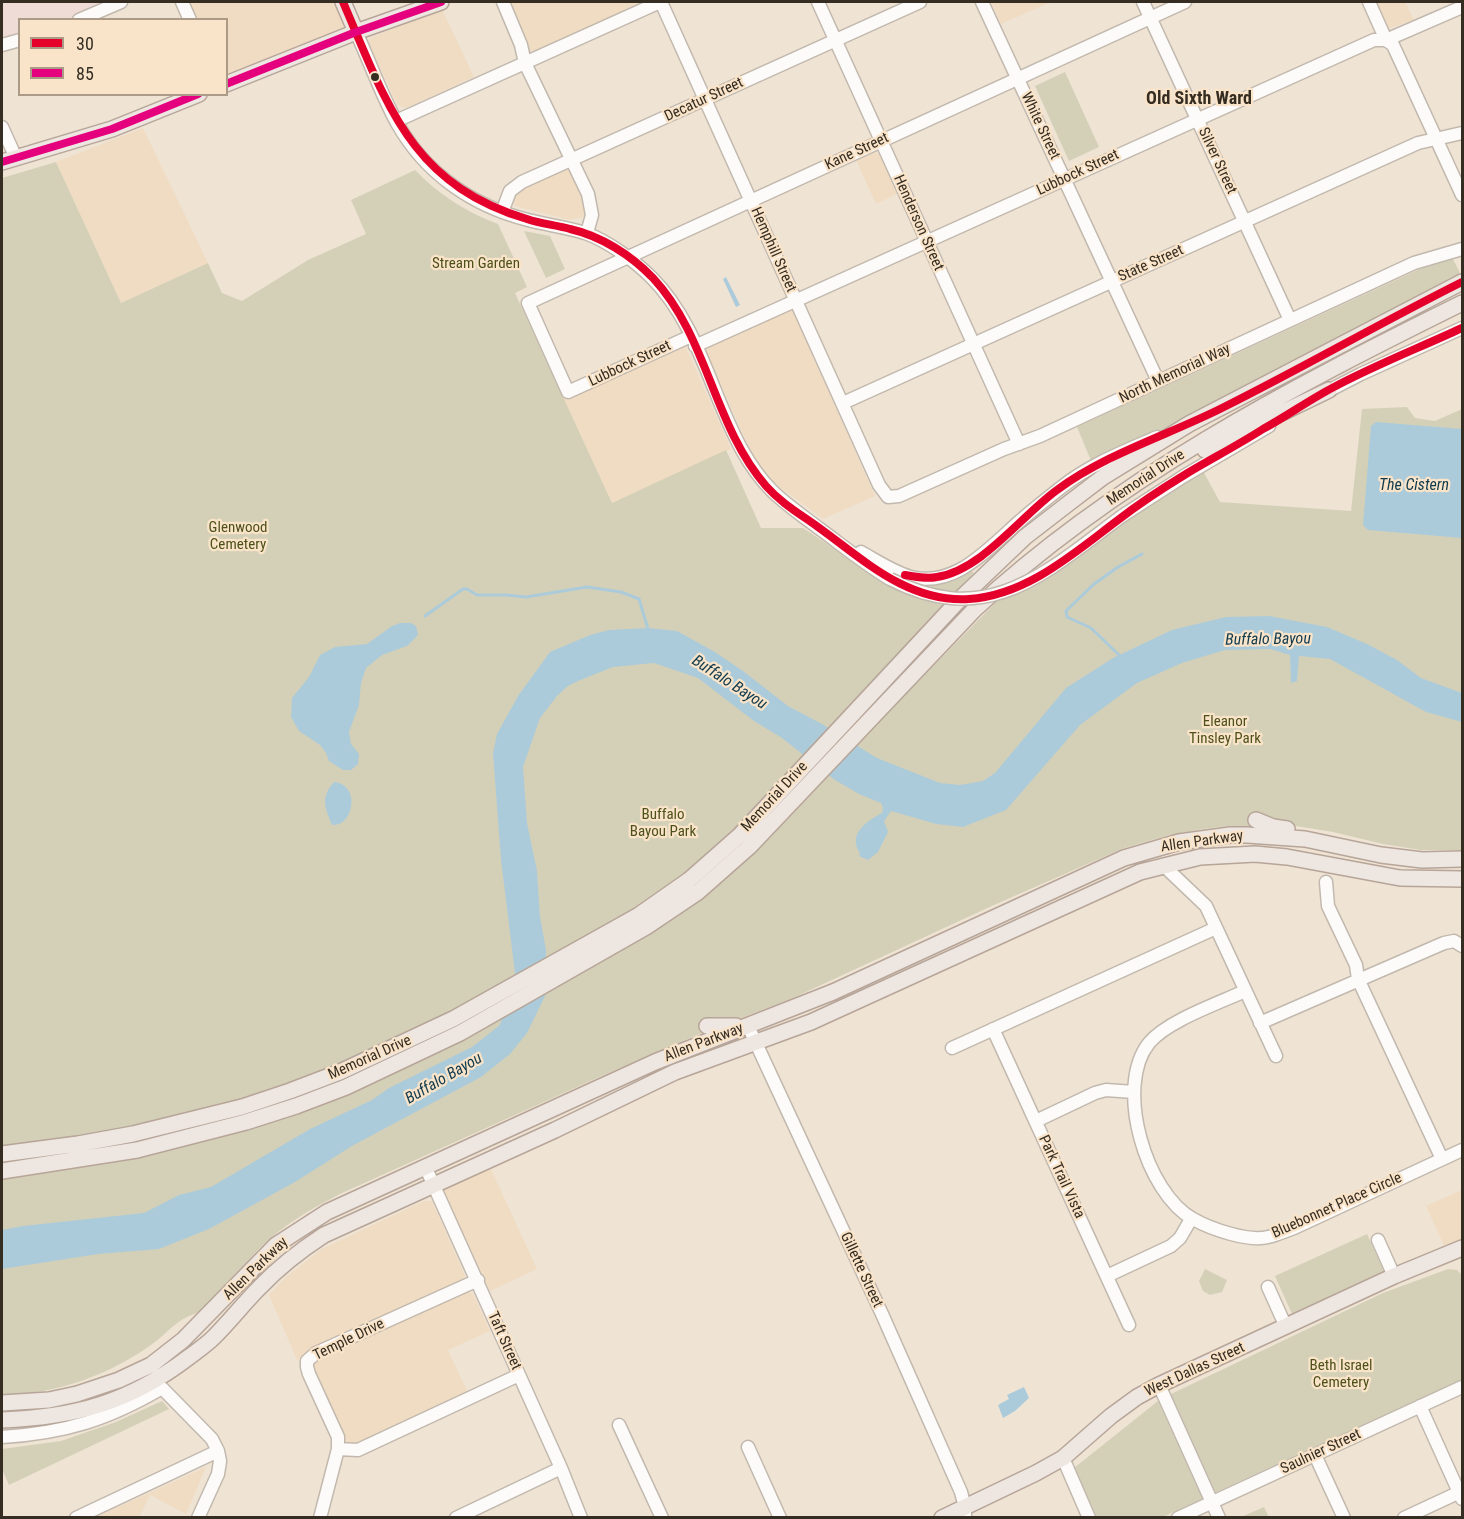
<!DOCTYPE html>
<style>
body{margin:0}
#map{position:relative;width:1464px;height:1519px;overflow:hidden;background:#efe3d4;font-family:"Roboto Condensed",sans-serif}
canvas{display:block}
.frame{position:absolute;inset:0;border:3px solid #352d22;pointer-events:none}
.legend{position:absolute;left:18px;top:18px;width:210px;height:78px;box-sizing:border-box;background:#fae4c9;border:2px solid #ab9b86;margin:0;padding:8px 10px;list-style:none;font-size:18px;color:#352d22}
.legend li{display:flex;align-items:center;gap:12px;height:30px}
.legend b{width:30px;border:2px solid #ab9b86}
</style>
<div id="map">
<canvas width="1464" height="1519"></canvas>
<div class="frame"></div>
<ul class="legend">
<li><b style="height:8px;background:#e4002b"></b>30</li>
<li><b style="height:8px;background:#e5007d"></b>85</li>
</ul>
</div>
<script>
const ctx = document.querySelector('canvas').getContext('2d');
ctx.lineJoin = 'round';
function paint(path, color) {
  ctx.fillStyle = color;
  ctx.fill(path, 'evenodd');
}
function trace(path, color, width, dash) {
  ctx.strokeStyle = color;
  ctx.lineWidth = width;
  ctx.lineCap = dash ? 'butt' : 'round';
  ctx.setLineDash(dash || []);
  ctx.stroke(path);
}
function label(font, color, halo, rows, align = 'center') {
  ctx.font = font + ' "Roboto Condensed",sans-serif';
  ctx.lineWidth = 4.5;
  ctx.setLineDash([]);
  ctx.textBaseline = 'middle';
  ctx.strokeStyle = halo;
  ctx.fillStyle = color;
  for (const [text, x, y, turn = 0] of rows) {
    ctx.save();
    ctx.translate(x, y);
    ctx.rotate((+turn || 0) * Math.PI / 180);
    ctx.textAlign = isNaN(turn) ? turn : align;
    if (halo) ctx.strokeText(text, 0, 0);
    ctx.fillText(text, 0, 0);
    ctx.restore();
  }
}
paint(new Path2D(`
 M182,2H342L356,32L227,84L226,20L190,19Z
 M510,2H647L535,52L530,51L528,47Z
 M991,2H1051L1001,24Z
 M1373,2H1405L1414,20L1386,29Z
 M442,9L474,77L406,108L402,107L397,104L369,44V39L372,37Z
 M143,128L208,263L121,303L56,162Z
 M873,151L880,155L897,194L876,204L855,158Z
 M563,169L570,170L577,182L584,203L585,212L583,217L570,220L515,206L513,197L519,189Z
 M792,309L875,496L823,519L777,485L761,468L746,441L705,349Z
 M684,343L731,449L612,503L563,397Z
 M490,1167L537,1269L490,1291L442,1189Z
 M1462,1190V1240L1444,1245L1426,1206Z
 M424,1201H432L465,1276L463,1281L297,1360L269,1295L286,1277L322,1249Z
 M467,1291L473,1294L490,1331L448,1350L468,1393L352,1447L345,1444L311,1369L312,1363Z
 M206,1467L186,1514L150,1495L139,1517H96Z`), '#f0dcc3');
paint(new Path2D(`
 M2,2H112L69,19L20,20L19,35L2,40Z`), '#f0dcd6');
paint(new Path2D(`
 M1065,72L1099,147L1069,161L1035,86Z
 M56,162L121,303L208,263L222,293L242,301L308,260L366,234L351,200L415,170C438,194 466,212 498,224L527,287L515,293L612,503L726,450L761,528H803L892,587L904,579C928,586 950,585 971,570L974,573L853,701L877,723L998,600C1049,587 1084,551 1127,521C1152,504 1178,489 1203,471L1220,502L1351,511L1362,409L1407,407L1415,418L1435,421L1462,409V850H1421L1383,844L1333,832L1283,824L1267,828L1228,826L1203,829L1166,836L1124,848L994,905L793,998L697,1035L597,1078L340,1194C311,1209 283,1225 260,1248C241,1266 226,1293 204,1309C197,1314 187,1316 180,1321C171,1327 163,1336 155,1342C109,1376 58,1393 2,1396V178Z
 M524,231L550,236L565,269L546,278Z
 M1453,259L1460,273L1153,435L1092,463L1077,427L1435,262Z
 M1367,1234L1384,1271L1292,1314L1275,1276Z
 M1205,1269L1227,1280L1222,1292L1210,1295L1203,1291L1199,1281Z
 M1448,1269L1457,1270L1462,1275V1380L1212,1494L1169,1395L1383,1293Z
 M162,1401L169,1409L9,1485L2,1469V1449L61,1441L116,1422Z
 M1158,1401L1203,1499L1163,1517H1097L1074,1468Z
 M1264,1507L1269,1517H1241Z`), '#d4d0b7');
paint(new Path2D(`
 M726,277L740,305L736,307L723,279Z
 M1376,422L1462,429V538L1368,530L1363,525L1371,426Z
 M1269,616L1327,627L1367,644L1397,660L1421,678L1462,693V722L1426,712L1330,659L1299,656L1297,681L1291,683L1290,655L1270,649L1225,650L1182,663L1137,683L1080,725L1006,810L963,827L936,824L891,811L884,821L888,832L878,852L868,860L859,856L860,853C847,834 867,821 882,813L883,808L881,803L859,794L835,780L782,738L754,721L698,678L654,663L613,667L578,681L568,686L557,696L540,718L523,767L527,823L537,871L540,917L546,950L545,996L527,1033L510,1054L481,1077L352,1146L295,1182L209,1229L159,1249L98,1254L2,1269V1230L23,1226L144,1213L179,1195L211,1187L310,1129L372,1100L389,1088L472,1047L500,1025L515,973L501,860L493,753L497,734L518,696L550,652L590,635L609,630L648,628L677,631L715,652L743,671L788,706L822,724L877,758L940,783L960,785L983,781L995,773L1066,688L1113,658L1172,630L1226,617Z
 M400,623H411L416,626L418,635L407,646L382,655L366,668L361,683L359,705L349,732L351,744L359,754L358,764L351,770H343L329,761L326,753L320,745L299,731L291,717L292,698L309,677L320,655L335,647L367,644L392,626Z
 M334,782C361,784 354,827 332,825C325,807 320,798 334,782Z
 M1024,1387L1029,1398L1015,1411L1003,1418L998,1405L1009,1399L1007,1395Z`), '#accbda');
trace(new Path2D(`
 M425,616L463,589H467L477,595H506L526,597L587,587L621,592L639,599L648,629
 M1120,656L1091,628L1067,617L1066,611L1094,584L1118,567L1142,554`), '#accbda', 3);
const minor = new Path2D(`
 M182,2L190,20
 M503,2L521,45L525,63L588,194L592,215L587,233
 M661,2L879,485L888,497L899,496L1004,449L1040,436L1414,263L1462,249
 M818,2L1019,444
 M982,2L1158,381
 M1143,2L1290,320
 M1369,2L1386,40L1393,45L1462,195
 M79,20L121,2
 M356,32C370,62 381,94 397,123C425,173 472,206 528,220C547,225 566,227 585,233C608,241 635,261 652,278C698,324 711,394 742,450C765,491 784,502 820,529C843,546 865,564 890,579
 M2,45L20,40
 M396,121L660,2
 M2,127L16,158
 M502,212L510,191L522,182L920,2
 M691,336L568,392L528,303L1185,2
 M695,346L1374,40H1386L1462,7
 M1322,394L1361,374L1462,328
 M843,403L1418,143L1462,133
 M1122,516L1184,476L1269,426
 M861,552C877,561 893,572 911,577C952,587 982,555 1010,530C1027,514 1045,500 1063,486C1091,464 1125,451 1157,437
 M1163,865L1206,906L1276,1056
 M1326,882L1328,906L1356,965L1358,979L1442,1159
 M1245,991C1219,1003 1167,1021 1149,1043C1114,1087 1146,1193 1193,1219C1211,1229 1248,1242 1268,1237C1277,1235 1285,1231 1294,1228L1462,1150
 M1260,1023L1444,943L1454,941L1462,946
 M748,1026L882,1314L961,1492L965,1507V1518
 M993,1029L1129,1325
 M952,1048L1216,928
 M1036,1121L1095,1093L1106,1090L1134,1092
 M425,1166L561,1468L581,1518
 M1378,1240L1394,1276
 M1107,1276L1171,1246L1180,1238L1191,1219
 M1268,1287L1286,1327
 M1159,1385L1219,1518
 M1420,1406L1462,1499
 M619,1425L662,1518
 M2,1437C65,1433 107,1420 162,1388L212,1439L218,1451L220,1461L218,1474L198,1518
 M748,1447L780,1518
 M338,1449L358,1450L519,1375
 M1315,1455L1344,1518
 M1063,1458L1089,1518
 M76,1518L218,1451
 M320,1518L338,1449V1437L309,1374L307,1367V1361L316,1353L478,1280
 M456,1518L561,1468
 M1178,1518L1462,1387
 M1404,1518L1462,1491`);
const major = new Path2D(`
 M343,2L356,32
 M226,84L356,32L441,2
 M2,162L112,129L199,94
 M1205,450L1329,390
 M1256,820L1273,827L1287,829
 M707,1026H736
 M2,1154L78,1144L133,1134L242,1107L290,1091L340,1072L453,1019L639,915L689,880L740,835L961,598L1025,537L1069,503L1103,477L1189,424L1462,282
 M2,1171L137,1150L246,1122L296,1106L346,1087L460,1033L646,927L698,892L749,847L974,610C1116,478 1290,388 1462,303
 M2,1403L49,1400L77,1394L119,1380L151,1365L183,1340L276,1245L327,1212L655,1062L833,992L1124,858L1179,842L1230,835H1247L1305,839L1381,855L1422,860L1462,859
 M2,1420C75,1417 129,1403 189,1357C197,1351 206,1345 214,1337C230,1321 244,1303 260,1287C279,1267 301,1250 324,1235L555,1130L675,1072L811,1022L1140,872L1200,857L1255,854L1287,857L1400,878L1462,879
 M942,1518L1036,1473L1063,1458L1111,1416L1137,1397L1159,1385L1394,1276L1462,1248`);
trace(minor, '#c2b9ae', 15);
trace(major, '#b6a598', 18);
trace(minor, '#fdfbf9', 12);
trace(major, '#eee6e1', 15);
const minorBridge = new Path2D(`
 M890,579C989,630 1046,572 1122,516`);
trace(minorBridge, '#c2b9ae', 15, []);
trace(minorBridge, '#fdfbf9', 12);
trace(new Path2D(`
 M343,2C387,104 410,184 527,219C541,224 556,225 570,229C601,236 631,255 653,278C708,337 713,425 766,486C781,503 800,514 818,527C864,560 908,603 969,599C1027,595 1074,553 1118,520C1140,503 1163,488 1186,474C1211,459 1238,445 1263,429C1287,416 1309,400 1334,387C1375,365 1419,348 1462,328
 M905,575C916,577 926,579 937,577C982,570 1021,516 1057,490C1107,453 1169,435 1224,407C1304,367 1382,322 1462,282`), '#e4002b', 8);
trace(new Path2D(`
 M226,84L356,32L441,2
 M2,162L112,129L198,94`), '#e5007d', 8);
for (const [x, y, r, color] of [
 [375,77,5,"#352d22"]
]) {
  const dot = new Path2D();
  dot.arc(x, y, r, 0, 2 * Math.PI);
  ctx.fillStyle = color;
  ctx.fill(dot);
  trace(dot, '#fae4c9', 2);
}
label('15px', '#352d22', '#fae4c9', [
 ["Decatur Street",704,100,-25],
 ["White Street",1040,126,65],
 ["Kane Street",857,152,-25],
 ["Silver Street",1217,161,65],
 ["Lubbock Street",1078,173,-25],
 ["Henderson Street",918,223,66],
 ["Hemphill Street",773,250,66],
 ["State Street",1151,264,-24],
 ["Lubbock Street",630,364,-25],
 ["North Memorial Way",1175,374,-25],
 ["Memorial Drive",1146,478,-33],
 ["Memorial Drive",775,797,-47],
 ["Allen Parkway",1202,842,-8],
 ["Allen Parkway",704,1043,-21],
 ["Memorial Drive",370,1058,-24],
 ["Park Trail Vista",1061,1177,65],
 ["Bluebonnet Place Circle",1337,1206,-24],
 ["Allen Parkway",256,1269,-44],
 ["Gillette Street",861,1270,65],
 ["Temple Drive",349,1340,-26],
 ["Taft Street",504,1341,66],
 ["West Dallas Street",1195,1370,-25],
 ["Saulnier Street",1321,1452,-25]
]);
label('15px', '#4d5019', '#fae4c9', [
 ["Stream Garden",476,264],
 ["Glenwood",238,528],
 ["Cemetery",238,545],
 ["Eleanor",1225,722],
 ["Tinsley Park",1225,739],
 ["Buffalo",663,815],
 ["Bayou Park",663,832],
 ["Beth Israel",1341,1366],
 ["Cemetery",1341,1383]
]);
label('italic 16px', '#0f3a4d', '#fae4c9', [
 ["The Cistern",1414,486],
 ["Buffalo Bayou",1268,640,-1],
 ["Buffalo Bayou",729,683,33],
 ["Buffalo Bayou",444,1079,-30]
]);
label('bold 18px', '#352d22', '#fae4c9', [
 ["Old Sixth Ward",1199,99]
]);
</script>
